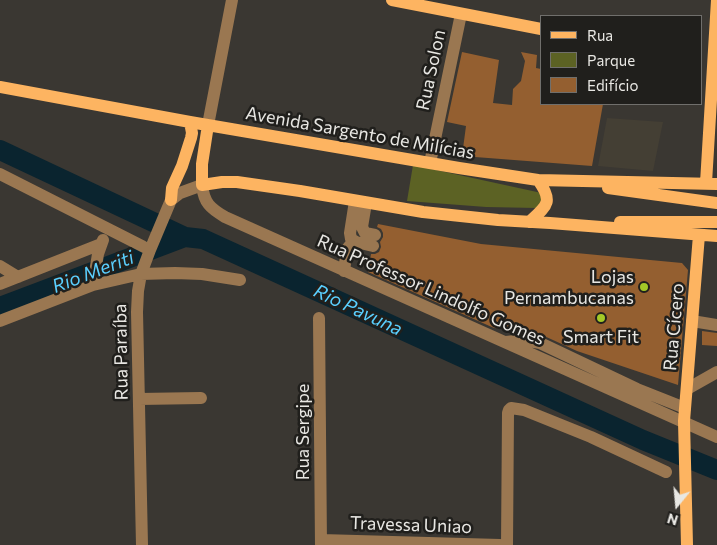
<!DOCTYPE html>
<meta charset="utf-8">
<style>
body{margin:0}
#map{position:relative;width:717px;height:545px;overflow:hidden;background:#3a3732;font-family:Commissioner,sans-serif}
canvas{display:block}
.legend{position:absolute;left:540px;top:15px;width:162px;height:90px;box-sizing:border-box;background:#201f1c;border:1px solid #706f6c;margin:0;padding:6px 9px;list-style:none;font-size:15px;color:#e8e7e3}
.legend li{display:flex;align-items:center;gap:10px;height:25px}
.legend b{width:25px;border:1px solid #706f6c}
.north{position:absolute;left:652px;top:480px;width:50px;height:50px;-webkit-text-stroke:4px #201f1c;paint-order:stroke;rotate:197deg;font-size:14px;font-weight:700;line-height:20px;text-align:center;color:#e8e7e3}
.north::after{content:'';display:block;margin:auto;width:18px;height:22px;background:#e8e7e3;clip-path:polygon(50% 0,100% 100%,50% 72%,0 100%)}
</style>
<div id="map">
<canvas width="717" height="545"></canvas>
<ul class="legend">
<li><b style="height:6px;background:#fdb461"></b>Rua</li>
<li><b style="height:14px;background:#5c6224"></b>Parque</li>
<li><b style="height:14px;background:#945f30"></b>Edifício</li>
</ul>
<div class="north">N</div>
</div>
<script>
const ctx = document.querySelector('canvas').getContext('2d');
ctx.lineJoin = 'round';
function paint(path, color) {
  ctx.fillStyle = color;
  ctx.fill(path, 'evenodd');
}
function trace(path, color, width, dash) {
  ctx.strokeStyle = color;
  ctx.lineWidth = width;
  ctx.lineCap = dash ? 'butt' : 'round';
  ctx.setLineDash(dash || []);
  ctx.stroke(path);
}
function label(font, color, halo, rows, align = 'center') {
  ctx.font = font + ' Commissioner,sans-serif';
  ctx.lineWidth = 5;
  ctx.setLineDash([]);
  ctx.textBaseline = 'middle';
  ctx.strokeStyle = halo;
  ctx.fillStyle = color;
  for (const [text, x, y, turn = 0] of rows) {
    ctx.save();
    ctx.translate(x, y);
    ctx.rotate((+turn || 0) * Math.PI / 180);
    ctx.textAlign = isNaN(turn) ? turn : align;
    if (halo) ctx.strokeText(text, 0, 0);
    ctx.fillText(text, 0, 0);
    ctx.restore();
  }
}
paint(new Path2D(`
 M607,118L663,122L653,171L598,166Z`), '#443f34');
paint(new Path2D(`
 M413,165L537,192L542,193L544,197L537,208L486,207L407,201Z`), '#5c6224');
trace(new Path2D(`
 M0,150L185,237L203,239L643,440L717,470
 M0,307L185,237`), '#0a242f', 20);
paint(new Path2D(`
 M462,52L499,60L493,103L512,105L513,89L521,81L525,61L521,52L537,55L536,68L541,69V104H603L592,166L462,156L466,126L447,122Z
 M378,224L481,244L682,263L688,270L678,385L577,351L542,335L521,332L515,330L494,328L368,272L371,254H375L379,252L381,247L380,242L383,237V233L381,229L377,227Z
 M702,331L717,333V346L702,345Z`), '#945f30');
trace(new Path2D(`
 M208,125L232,0
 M430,163L461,14
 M0,174L150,250
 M355,201L350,233L351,239L356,242
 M366,203L362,227L365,233L375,235
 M0,266L18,277
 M344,271L347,249L351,244L356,242L373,246
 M0,284L101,244
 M93,285L98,254L103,240
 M319,318L321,545
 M0,321L93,285L141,274L175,273L202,274L240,280
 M692,321L717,325
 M506,342L524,340L540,343L637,389L685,408
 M687,389L717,372
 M139,399L201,398
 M321,540L500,545
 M142,545L137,312L138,291L141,274L150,250L171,200L180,193L202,185C204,203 210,208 225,217L717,437
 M507,545L508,413L509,410L511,408L524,410L591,437L666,472`), '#9a7751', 12);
trace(new Path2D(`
 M392,0L541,29
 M0,87L190,122L459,168L538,180L717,184
 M208,125L202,164V185L222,182H237L300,191L423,212L498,220L550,223L717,236
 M706,183L717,0
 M608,188L717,203
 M171,200L172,188L182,166L191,138L192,133L190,122
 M529,222C547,206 554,202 538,180
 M620,222H717
 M687,545L684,421L699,235`), '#fdb461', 12);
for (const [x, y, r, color] of [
 [644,287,5,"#a3c927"],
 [601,318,5,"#a3c927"]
]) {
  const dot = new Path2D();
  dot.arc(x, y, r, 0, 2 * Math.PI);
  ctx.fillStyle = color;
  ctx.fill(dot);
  trace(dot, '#201f1c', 2);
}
label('18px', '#e8e7e3', '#201f1c', [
 ["Rua Solon",431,70,-78],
 ["Avenida Sargento de Milícias",360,133,10],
 ["Rua Professor Lindolfo Gomes",431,290,24],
 ["Rua Cícero",674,327,-85],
 ["Rua Paraíba",121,352,-91],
 ["Rua Sergipe",303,432,-90],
 ["Travessa Uniao",411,525,2]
]);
label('18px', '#e8e7e3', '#201f1c', [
 ["Lojas",634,277],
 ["Pernambucanas",634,298],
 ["Smart Fit",601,337,"center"]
], 'right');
label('italic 19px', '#5acffe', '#201f1c', [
 ["Rio Meriti",93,272,-21],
 ["Rio Pavuna",358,310,25]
]);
</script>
